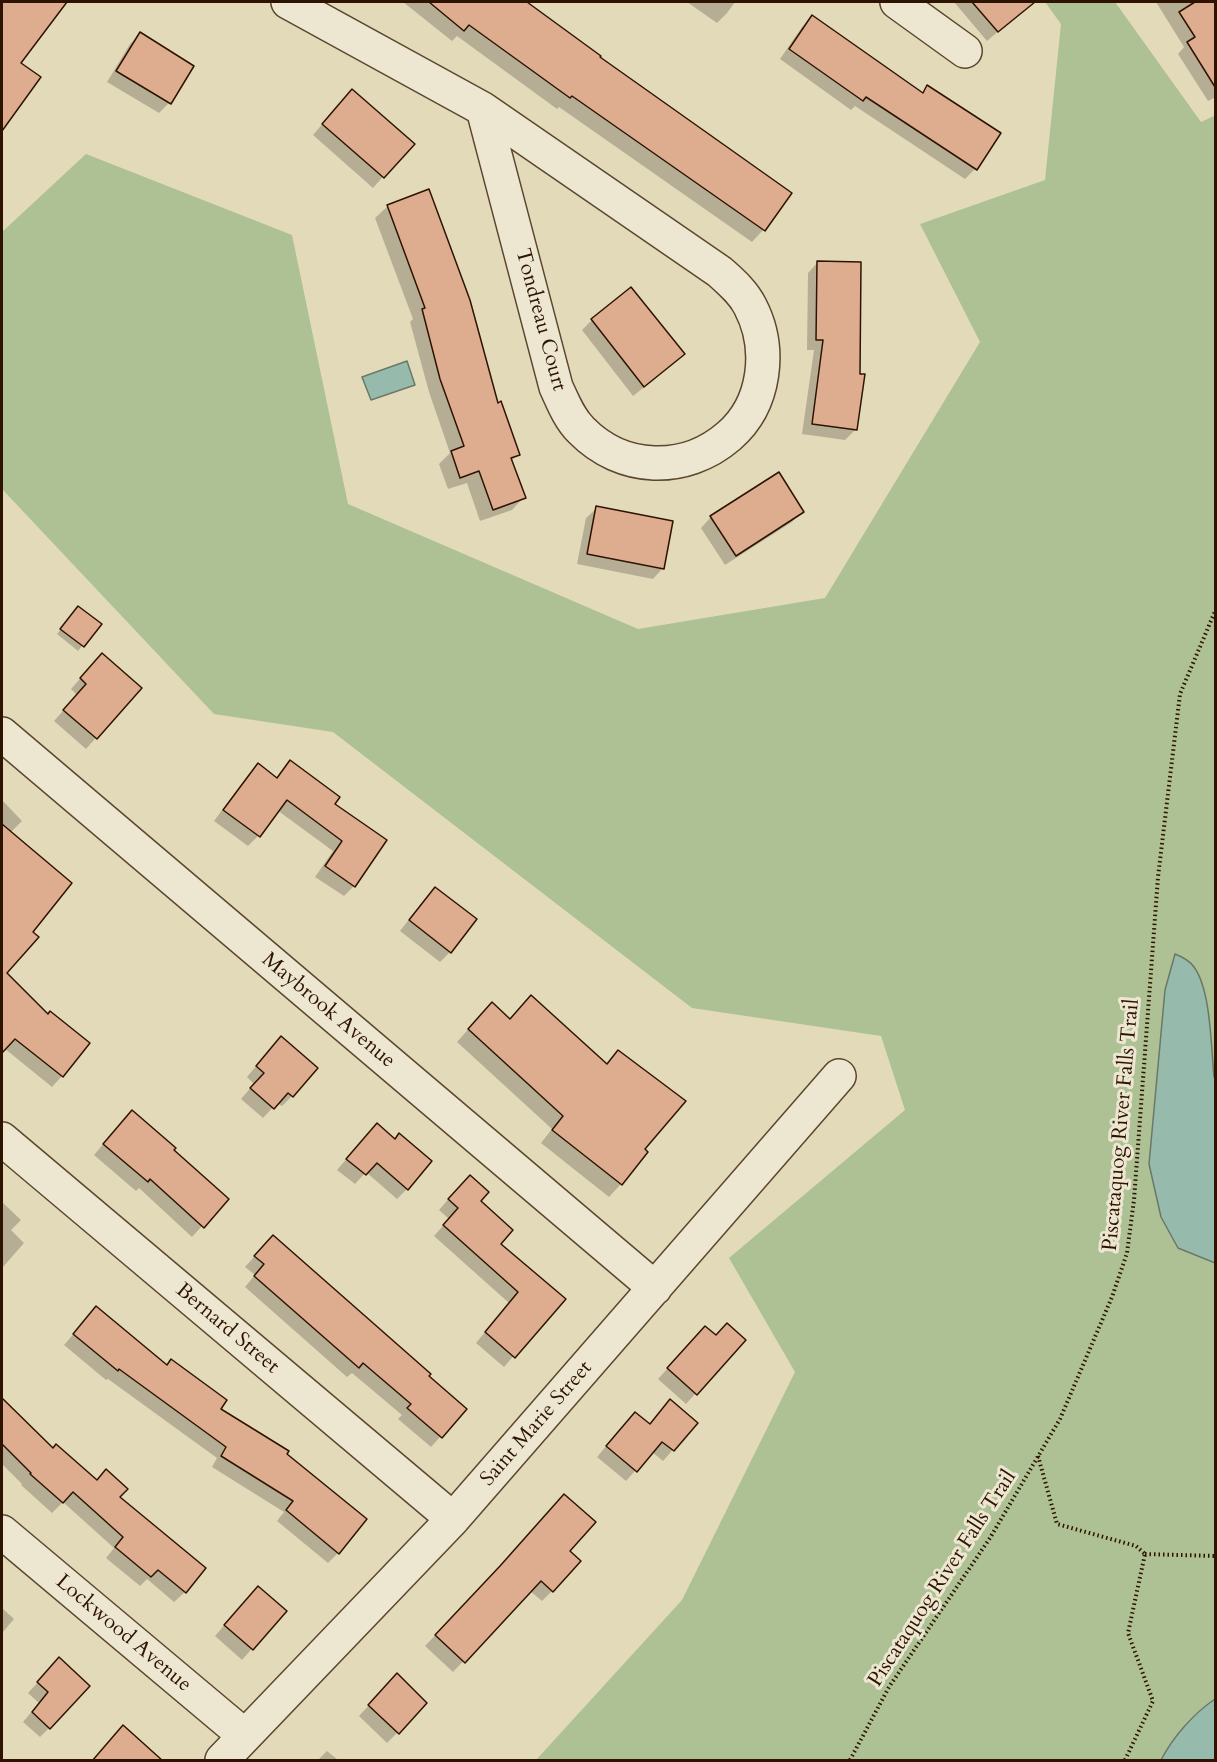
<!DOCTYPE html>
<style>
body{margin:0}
#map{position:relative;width:1217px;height:1762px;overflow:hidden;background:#e3daba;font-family:Cardo,serif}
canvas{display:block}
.frame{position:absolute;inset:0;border:3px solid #2e1400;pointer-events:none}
</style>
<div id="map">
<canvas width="1217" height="1762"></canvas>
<div class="frame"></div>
</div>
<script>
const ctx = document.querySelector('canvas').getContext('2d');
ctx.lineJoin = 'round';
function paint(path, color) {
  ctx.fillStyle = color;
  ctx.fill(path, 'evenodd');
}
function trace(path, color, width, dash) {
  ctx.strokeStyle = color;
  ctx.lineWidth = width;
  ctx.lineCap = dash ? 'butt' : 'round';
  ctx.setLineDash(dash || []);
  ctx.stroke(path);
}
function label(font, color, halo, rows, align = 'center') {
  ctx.font = font + ' Cardo,serif';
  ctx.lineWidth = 6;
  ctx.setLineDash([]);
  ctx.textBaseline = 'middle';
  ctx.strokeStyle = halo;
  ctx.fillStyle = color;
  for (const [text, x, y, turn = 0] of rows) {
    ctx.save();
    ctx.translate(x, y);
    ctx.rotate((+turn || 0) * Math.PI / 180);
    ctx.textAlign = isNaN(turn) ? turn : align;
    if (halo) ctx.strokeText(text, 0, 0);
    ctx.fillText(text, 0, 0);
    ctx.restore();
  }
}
paint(new Path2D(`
 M1045,2H1115L1201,122L1216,115L1215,1077H1214L1178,1248L1215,1264L1216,1699C1193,1714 1173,1737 1161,1760H536L682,1600L795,1372L729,1258L905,1110L881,1036L692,1008L333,732L214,714L2,489V232L86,154L292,235L348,504L638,629L825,598L980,342L920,224L1045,180L1061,24Z`), '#adc195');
const water = new Path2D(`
 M407,361L415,385L371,400L362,377Z
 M1175,954C1183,957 1189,960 1194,967C1211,990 1211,1047 1214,1077H1216L1215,1268V1263L1178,1248L1161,1217L1149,1164L1165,990Z
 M1215,1699V1760H1161C1173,1737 1193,1714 1215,1699Z`);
paint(water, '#96bbac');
trace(water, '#6c7867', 1.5);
paint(new Path2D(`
 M2,2H65L21,60L9,117L2,112V80L9,69L2,63Z
 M403,2H503L518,13L597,57L790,193L763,230L752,242L559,107L557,109L457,36L452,41Z
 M687,2H735L727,13L717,23Z
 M954,2H1020L1025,8L987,41Z
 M1156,2H1214L1216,4V97L1208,101L1178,54L1184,47Z
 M813,16L921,93L928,87L975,169L965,179L855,106L851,110L780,59L802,27Z
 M140,34L192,66L169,103L159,113L107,82L130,44Z
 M342,101L412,144L373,188L313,135Z
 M388,206L497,405L518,454L511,461L524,497L512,510L480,521L467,483L448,489L439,464L450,453L429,392L410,322L413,319L375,218Z
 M818,262L855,430L845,440L802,434L814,350H807L808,273Z
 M592,320L673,364L633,396L582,330Z
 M597,508L663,568L653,579L577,564L586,518Z
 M802,511L792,522L725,565L701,528L711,517Z
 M74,613L99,625L78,651L57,634Z
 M92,665L140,688L86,749L54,721L77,695L71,689Z
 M290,762L333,804L354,886L344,896L315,877L333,851L277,810L258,836L248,846L214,821L248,775L258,765L276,778Z
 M2,800L22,821L10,833L31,932L4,973L48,1015L88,1043L62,1076L52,1087L4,1048L2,1051V911L17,894L2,879Z
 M435,889L450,952L440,962L400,931L425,899Z
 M480,1016L509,1020L606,1065L619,1052L642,1149L646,1152L621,1184L609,1197L541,1143L552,1129L457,1042Z
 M271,1048L292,1096L282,1106L277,1103L263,1118L241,1099L254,1084L247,1077Z
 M122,1122L172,1150L202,1226L192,1237L139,1188L136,1191L94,1155Z
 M367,1135L407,1189L397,1199L366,1172L355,1184L337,1170Z
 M459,1187L479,1201L499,1244L563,1299L504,1367L476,1343L509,1303L434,1236L449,1219L439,1210Z
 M2,1202L21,1220L11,1230L24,1243L2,1268Z
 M262,1248L427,1376L465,1409L431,1447L398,1419L402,1415L352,1373L347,1377L245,1287L255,1275L245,1267Z
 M96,1308L219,1409L285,1454L338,1553L328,1563L277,1521L284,1512L212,1467L217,1458L108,1379L106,1380L64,1345Z
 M695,1338L744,1340L686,1404L658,1379Z
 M2,1400L52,1450L96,1481L106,1471L118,1497L185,1592L174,1602L147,1579L140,1586L106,1558L114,1548L63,1502L52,1513L21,1485L22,1484L2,1464Z
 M660,1411L696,1423L663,1461L652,1452L626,1481L597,1457L625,1424L649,1425Z
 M567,1552L552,1591L542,1601L530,1591L453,1672L425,1646L490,1578Z
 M248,1598L285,1611L242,1660L215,1636Z
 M2,1608L14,1619L2,1633Z
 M50,1669L49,1728L40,1737L23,1722L39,1703L28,1693Z
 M387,1686L397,1733L387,1743L359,1716Z
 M327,1751L338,1760H318Z`), '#0003');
const building = new Path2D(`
 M2,2H67L21,63L41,77L2,131Z
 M429,2H527L601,56L600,57L792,193L765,231L572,96L570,98L469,25L464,31Z
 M972,2H1035L998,32Z
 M1195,2H1215V87L1187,42L1195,37L1179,12Z
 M812,15L923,93L927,85L1001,133L977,170L866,97L863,101L789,49Z
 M140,32L194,66L171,104L116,71Z
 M352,89L415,144L384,178L322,124Z
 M429,189L470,300L498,403L501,401L520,455L511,458L526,498L493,510L479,471L460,478L451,451L464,446L440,379L422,309L425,308L387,205Z
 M817,261L861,262L860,374H865L857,430L812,424L823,340H816Z
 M631,287L685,354L644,387L591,319Z
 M779,472L804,512L736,556L710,516Z
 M596,506L673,521L664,569L587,554Z
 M78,606L102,624L84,647L60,629Z
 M102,653L142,688L97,739L63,710L86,684L80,678Z
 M290,760L340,797L335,804L387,840L355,887L325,866L342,841L287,800L260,837L223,810L258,763L277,778Z
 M2,824L72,883L33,932L39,937L7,973L48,1014L50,1011L90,1043L63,1077L15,1039L2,1053Z
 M435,887L477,919L451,953L409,920Z
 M531,995L607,1064L618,1050L686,1101L645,1149L648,1152L622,1185L552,1130L563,1116L468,1029L492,1002L510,1019Z
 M281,1036L318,1068L293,1097L288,1093L274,1109L250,1088L264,1073L256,1066Z
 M132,1110L176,1148L174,1150L229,1199L204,1228L150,1179L148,1182L103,1144Z
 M377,1123L395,1139L399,1133L432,1161L408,1190L377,1163L366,1175L346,1159Z
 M470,1175L489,1192L481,1201L513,1230L501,1244L566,1299L515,1358L485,1332L518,1292L443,1225L458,1208L448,1199Z
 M273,1235L431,1374L429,1376L467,1409L442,1438L407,1408L411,1404L363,1363L359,1368L254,1276L264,1264L254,1256Z
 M96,1306L167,1365L171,1359L227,1400L221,1409L289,1451L287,1454L367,1519L339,1554L286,1510L293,1501L221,1456L226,1447L119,1369L118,1371L73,1334Z
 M727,1323L746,1340L697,1395L667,1368L705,1326L716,1335Z
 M2,1398L53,1448L56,1444L97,1480L106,1469L128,1489L120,1497L206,1568L186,1593L158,1570L151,1577L115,1547L123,1537L73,1492L63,1503L30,1474L31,1473L2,1444Z
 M670,1399L698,1423L674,1451L662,1442L637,1472L606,1446L635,1412L650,1424Z
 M564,1494L596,1522L570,1551L581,1561L553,1592L541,1581L465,1663L435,1635L500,1566Z
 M258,1586L287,1611L253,1650L224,1625Z
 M59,1657L90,1686L50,1729L32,1712L48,1692L37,1682Z
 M397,1673L427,1703L399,1734L368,1705Z
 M123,1725L163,1761H92Z`);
paint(building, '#dead90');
trace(building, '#2e1400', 1.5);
const minor = new Path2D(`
 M288,2L483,109L720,272C731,282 743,292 750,306C772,348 766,404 729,436C685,474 622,472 581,430C569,418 563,402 556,387L483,109
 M897,2L965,51
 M2,734L655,1288
 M2,1139L453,1519
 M2,1532L245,1736
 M222,1760L453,1519L839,1076`);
trace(minor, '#5b462e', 36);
trace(new Path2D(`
 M1038,1456L1057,1524L1136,1546L1145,1554
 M1145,1554L1216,1556
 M850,1760L889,1687L990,1538L1060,1419L1112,1297L1127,1253L1134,1200L1158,877L1180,694L1216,609
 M1125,1760L1153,1701L1128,1633L1145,1554`), '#2e1400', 4, [1.5, 3]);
trace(minor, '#ede7d2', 33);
label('21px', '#2e1400', '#ede7d2', [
 ["Tondreau Court",540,320,75],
 ["Maybrook Avenue",328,1011,40],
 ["Piscataquog River Falls Trail",1122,1125,-85],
 ["Bernard Street",227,1329,40],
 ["Saint Marie Street",537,1424,-49],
 ["Piscataquog River Falls Trail",943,1579,-57],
 ["Lockwood Avenue",123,1634,40]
]);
</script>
